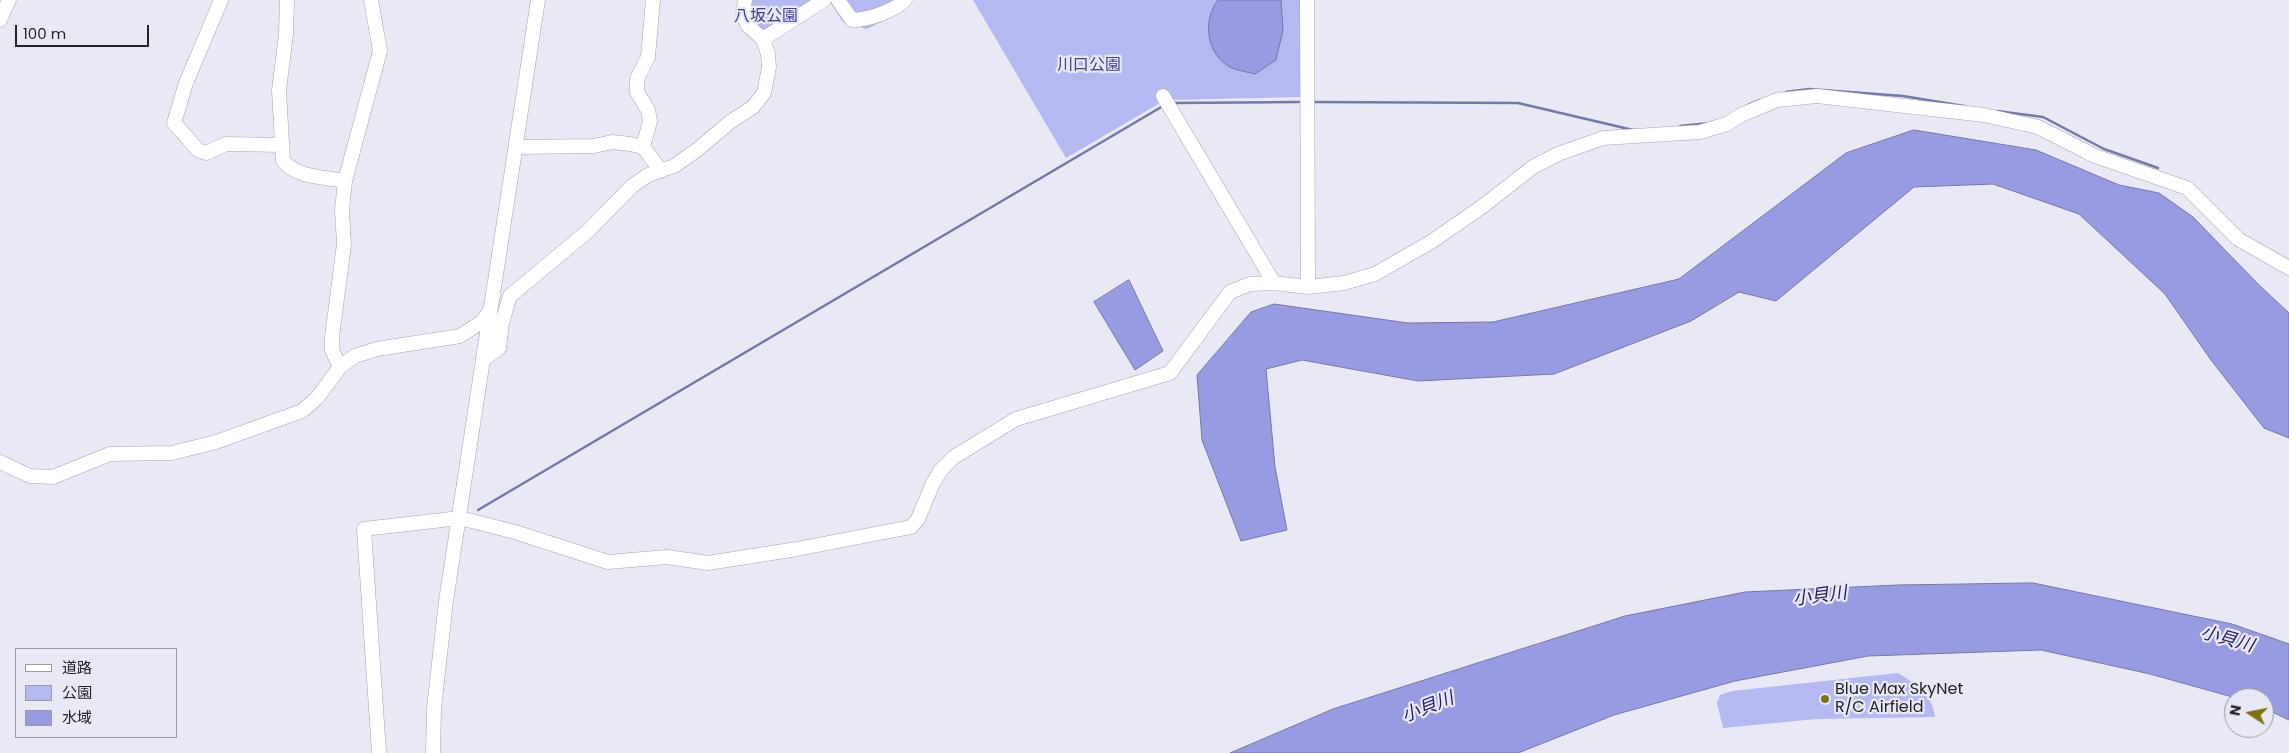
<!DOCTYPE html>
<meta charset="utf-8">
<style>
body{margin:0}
#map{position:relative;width:2289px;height:753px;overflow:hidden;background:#e8e9f4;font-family:Poppins,"Noto Sans JP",sans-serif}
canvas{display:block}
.legend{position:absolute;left:15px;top:648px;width:162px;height:90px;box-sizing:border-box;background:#e8e9f4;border:1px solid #9a9aa2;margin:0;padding:6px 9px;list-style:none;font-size:15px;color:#242428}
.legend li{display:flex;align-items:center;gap:10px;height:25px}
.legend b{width:25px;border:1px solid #9a9aa2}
.north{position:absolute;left:2224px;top:688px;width:50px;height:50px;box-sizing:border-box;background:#e8e9f4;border:1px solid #9a9aa2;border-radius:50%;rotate:281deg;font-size:14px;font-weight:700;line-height:20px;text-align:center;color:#242428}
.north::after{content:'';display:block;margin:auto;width:18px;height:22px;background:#7e7111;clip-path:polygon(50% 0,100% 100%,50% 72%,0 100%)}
.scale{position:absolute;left:15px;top:25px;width:134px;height:22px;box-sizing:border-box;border:2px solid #242428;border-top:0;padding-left:6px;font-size:15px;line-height:18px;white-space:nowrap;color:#242428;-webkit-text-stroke:4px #e8e9f4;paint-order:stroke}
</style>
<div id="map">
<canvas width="2289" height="753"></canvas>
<ul class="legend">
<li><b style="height:6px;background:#fff"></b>道路</li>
<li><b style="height:14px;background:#b4b9f2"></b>公園</li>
<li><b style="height:14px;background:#979ce2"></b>水域</li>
</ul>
<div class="north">N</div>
<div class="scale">100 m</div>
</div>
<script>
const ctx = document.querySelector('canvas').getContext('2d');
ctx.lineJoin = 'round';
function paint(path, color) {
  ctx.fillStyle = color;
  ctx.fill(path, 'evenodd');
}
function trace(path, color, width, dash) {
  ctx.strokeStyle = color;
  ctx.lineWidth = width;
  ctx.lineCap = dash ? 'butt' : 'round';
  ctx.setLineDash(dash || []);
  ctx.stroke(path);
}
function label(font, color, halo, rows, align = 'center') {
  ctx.font = font + ' Poppins,"Noto Sans JP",sans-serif';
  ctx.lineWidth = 4.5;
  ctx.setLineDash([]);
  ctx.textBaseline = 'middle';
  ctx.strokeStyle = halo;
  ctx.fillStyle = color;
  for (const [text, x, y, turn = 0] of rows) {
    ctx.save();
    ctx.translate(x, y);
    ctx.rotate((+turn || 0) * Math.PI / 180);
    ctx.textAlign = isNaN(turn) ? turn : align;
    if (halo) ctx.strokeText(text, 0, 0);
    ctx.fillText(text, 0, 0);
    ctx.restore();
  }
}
paint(new Path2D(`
 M745,0H824L763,39L748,26Z
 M829,0H902L893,16L867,29L843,22Z
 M973,0H1303L1302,97L1165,100L1066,158Z
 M1898,673C1917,685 1932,693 1935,717L1817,719L1723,728L1717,703L1720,695L1732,691Z`), '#b4b9f2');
const water = new Path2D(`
 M1218,0H1281L1283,30L1276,60L1255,74C1248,72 1239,71 1232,68C1206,56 1202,20 1218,0Z
 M1914,130L2036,150L2119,185L2159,193L2193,217L2259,285L2289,313V438L2264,428L2211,360L2165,294L2079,214L1993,184L1914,187L1776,301L1739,292L1691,321L1554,374L1418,381L1302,360L1266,369L1275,467L1287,530L1241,541L1202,440L1197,375L1251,312L1274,304L1408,323L1493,322L1679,279L1846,153Z
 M1129,280L1163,351L1135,370L1094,302Z
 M2033,583L2232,624L2289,644V720L2264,708V698H2236L2150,674L2041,650L1868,656L1735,681L1614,715L1518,753H1230L1333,709L1625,616L1745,592L1898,585Z`);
paint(water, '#979ce2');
trace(water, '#7478aa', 1);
trace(new Path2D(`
 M1786,92L1809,89L1903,96L1964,106
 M1311,102L1518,103L1633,130
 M1174,103L1303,102
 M1748,105L1760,100
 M1997,111L2043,117L2104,149L2158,168
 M1680,126L1710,123
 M478,510L1163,106`), '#7478aa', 2.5);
const minor = new Path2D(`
 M221,0L186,83L174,123L198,150L206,153L226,144L282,145
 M287,0L286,34L279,90L283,161C298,178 324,177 345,181
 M838,0L852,20C868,20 894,11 905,0
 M1307,0L1308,287
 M0,20L9,0
 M763,39L824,0
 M1163,96L1274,283
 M517,147L594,146L612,142L630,144L643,147L661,171
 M643,147L650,121L648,110L637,92V79L648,57L653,0
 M484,359L499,348L502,323L510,296L588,231L632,186L648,175L674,166L697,150L730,122L753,107L764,93L769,67L768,54L763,39L748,26L743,14L745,0
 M340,367L332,350V337L344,244L342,210L345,181L380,51L371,0
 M0,462L30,476L53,477L110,454L172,453L216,442L302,411L317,398L340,367L355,356L377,349L460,336L483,321L490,310
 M379,753L364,529L460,518L515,532L608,562L667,557L708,563L797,549L911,527L918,519L933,483L941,470L954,457L1016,419L1170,373L1230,292L1250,284L1274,283L1308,287L1344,283L1375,274L1431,242L1483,206L1533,167L1558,154L1603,138L1700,132L1727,124L1741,115L1777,100L1817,96L1984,115L2038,127L2095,156L2187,188L2238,239L2289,268
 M433,753L434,708L446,601L538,0`);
trace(minor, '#a4a6b0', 15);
trace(minor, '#fff', 14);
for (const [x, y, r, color] of [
 [1825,699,5,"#7e7111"]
]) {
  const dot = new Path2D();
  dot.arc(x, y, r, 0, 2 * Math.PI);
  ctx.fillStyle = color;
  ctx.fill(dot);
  trace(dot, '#e8e9f4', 2);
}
label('16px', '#434093', '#e8e9f4', [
 ["八坂公園",766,17],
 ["川口公園",1089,66]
]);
label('16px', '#242428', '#e8e9f4', [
 ["Blue Max SkyNet",1835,690],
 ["R/C Airfield",1835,708]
], 'left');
label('italic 18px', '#241969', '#e8e9f4', [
 ["小貝川",1820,597,-7],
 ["小貝川",2227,640,16],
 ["小貝川",1428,708,-21]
]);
</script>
